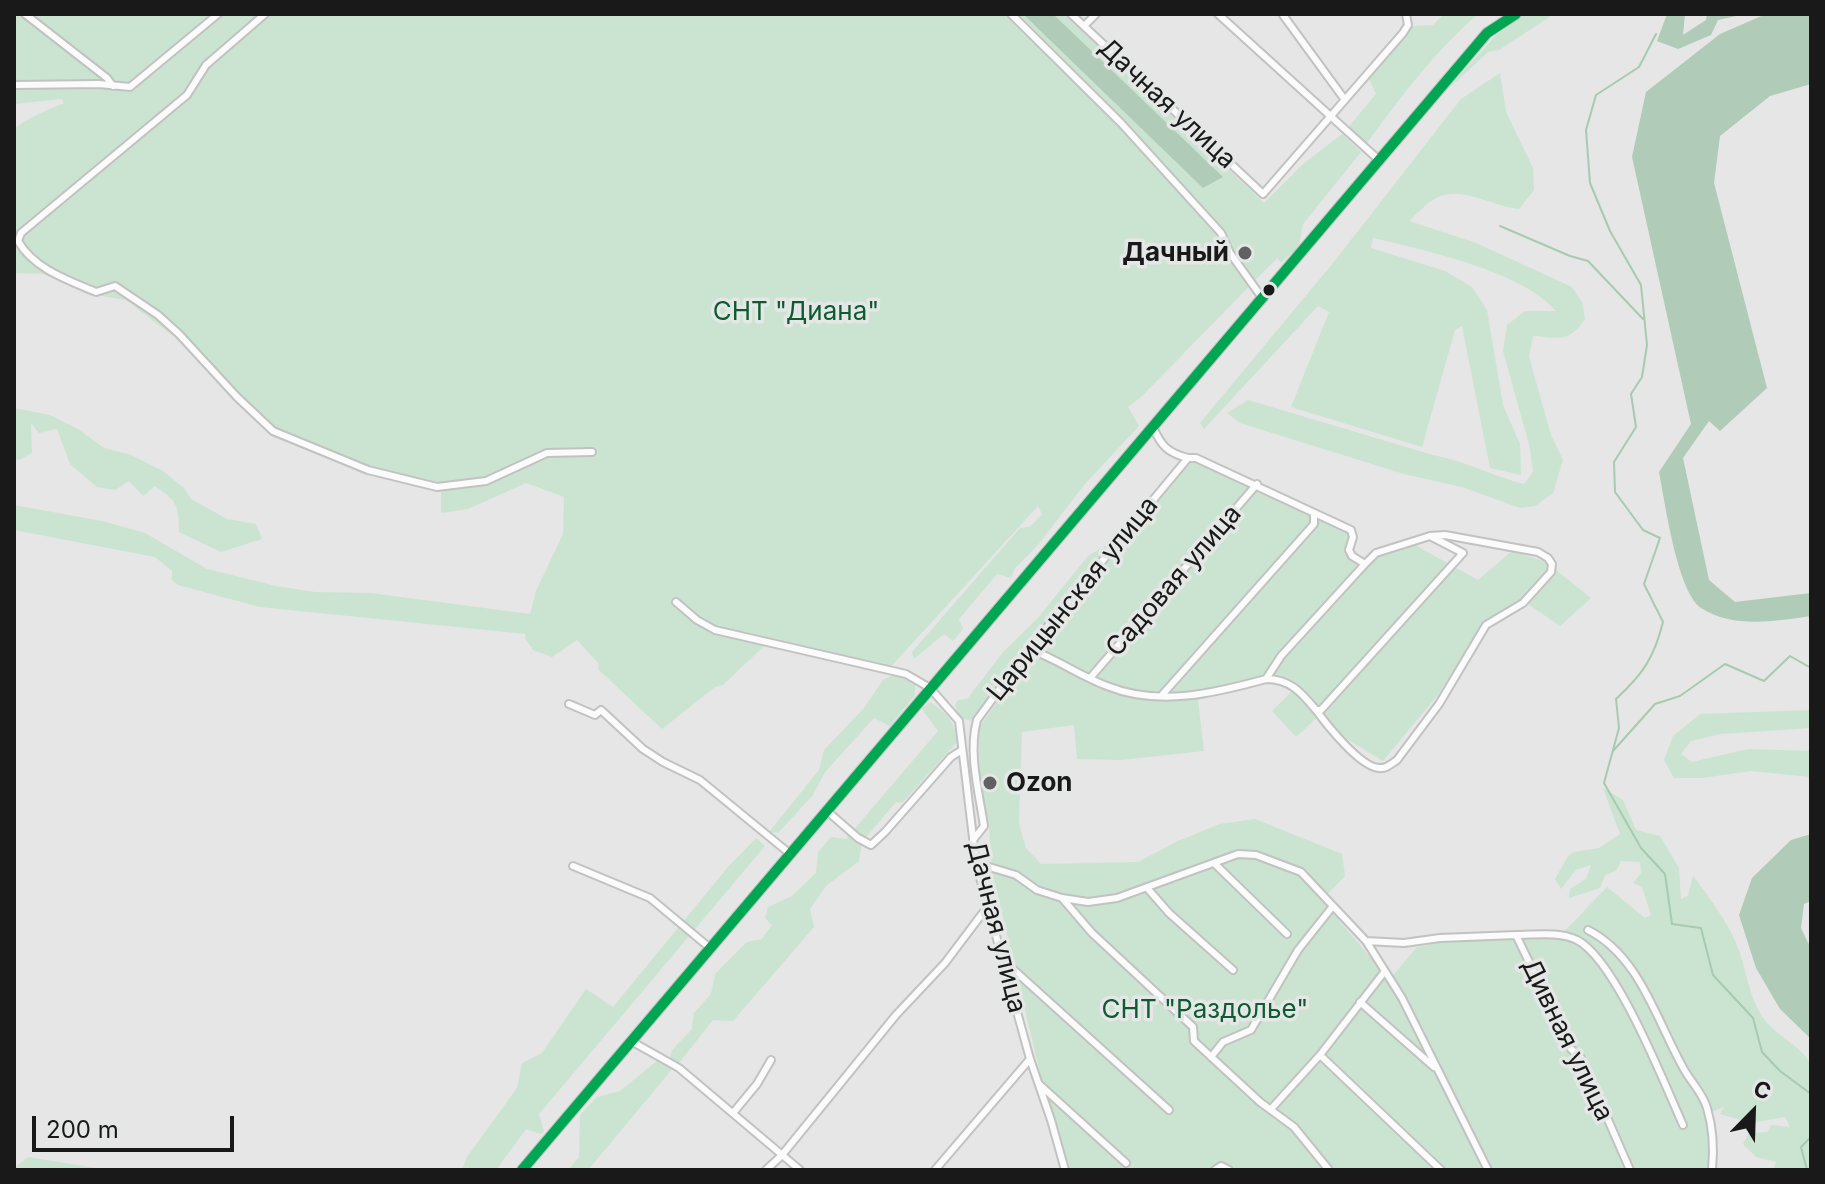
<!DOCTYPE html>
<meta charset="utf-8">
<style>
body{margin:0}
#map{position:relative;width:1825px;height:1184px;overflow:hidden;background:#e5e6e5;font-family:Inter,sans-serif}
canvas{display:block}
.frame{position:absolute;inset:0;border:16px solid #181918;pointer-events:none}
.north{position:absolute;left:1713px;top:1072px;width:80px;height:80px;-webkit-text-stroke:6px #e4e7e5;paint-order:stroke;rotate:23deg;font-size:22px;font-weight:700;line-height:32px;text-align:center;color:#181918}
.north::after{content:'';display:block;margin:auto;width:28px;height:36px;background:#181918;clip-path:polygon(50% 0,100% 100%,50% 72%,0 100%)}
.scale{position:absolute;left:32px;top:1116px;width:202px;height:36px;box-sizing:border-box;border:4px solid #181918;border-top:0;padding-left:10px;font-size:24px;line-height:28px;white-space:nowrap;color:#181918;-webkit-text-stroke:6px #e4e7e5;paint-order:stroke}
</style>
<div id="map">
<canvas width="1825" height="1184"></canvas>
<div class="frame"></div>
<div class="north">С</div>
<div class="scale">200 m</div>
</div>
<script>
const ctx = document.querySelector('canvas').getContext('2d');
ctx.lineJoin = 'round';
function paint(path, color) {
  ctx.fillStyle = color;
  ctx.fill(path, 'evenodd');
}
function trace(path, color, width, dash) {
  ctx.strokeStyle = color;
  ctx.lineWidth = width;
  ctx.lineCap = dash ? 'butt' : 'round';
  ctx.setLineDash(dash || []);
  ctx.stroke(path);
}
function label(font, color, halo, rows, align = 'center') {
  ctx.font = font + ' Inter,sans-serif';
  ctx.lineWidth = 7;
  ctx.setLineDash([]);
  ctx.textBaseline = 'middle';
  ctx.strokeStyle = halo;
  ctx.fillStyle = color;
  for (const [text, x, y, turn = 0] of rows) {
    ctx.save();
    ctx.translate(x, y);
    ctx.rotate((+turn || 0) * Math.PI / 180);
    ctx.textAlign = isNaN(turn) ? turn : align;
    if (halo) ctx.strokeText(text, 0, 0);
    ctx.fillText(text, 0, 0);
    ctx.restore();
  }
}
paint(new Path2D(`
 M14,14H1064L1264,203L1302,165L1342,134L1361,152L1303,224L1299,246L1281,263L1277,258L1141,397L1128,407L1139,426L1084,485L1038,545L1015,568L1011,578L997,574L959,619L963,629L953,641L944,634L914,659L912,652L1020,528L1030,527L1042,514L1038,506L885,673L765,645L723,685L715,687L662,729L599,670L598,663L577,640L552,657L533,650L525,638L526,634L260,607L178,585L172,580V571L155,557L14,530V505L102,521L145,533L207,569L276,586L315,592L370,593L530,614L536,591L563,534L564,497L526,483L468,509L441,513V491H432L363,472L271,436L190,349L126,300L101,296L43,274L14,273V129C25,119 50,109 64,103L62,99L14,104Z
 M1444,14H1478C1434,52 1399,99 1365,146L1347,129L1376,94L1369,79L1413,26L1433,25Z
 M1525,14H1554L1499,50L1488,52L1448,89L1495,36Z
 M1500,73L1506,112L1533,168L1534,190L1519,209C1494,207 1463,186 1438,197C1428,201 1417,214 1409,221L1476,243L1572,287L1582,302L1585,319C1568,343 1560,338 1533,336L1529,357L1551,435L1563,460L1553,493L1535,506L1520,508L1462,487L1404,474L1240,423L1227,413L1248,400L1433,455C1465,461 1493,476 1524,484L1533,472L1530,448L1503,351L1507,325L1525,311H1556C1522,271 1424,250 1373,238L1371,248L1445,271L1472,287L1487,310L1503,405L1520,444L1521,475L1490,468L1462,326L1455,330L1422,447L1291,407L1329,312L1318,306L1204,429L1200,423L1333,263L1461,99Z
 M14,408L50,415L78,429L104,448L131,455L163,471L184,488L191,499L227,519L256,524L262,539L221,552L179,532C179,505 177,501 155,486L143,496L129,481L115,490L97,487L70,464L57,429L39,433L31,423L32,453L19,460L14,459Z
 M1195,457L1351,534L1345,554L1366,566L1380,552L1400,550L1413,544L1478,580L1512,551L1546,562L1591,598L1560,626L1521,599L1490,618L1477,634L1437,696L1383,761L1345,738L1322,713L1296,737L1272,711L1292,691L1266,681L1198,700L1204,751L1122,760L1077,759L1074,725L1022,732L1019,824L1026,848L1041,864L1138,862L1178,841L1220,824L1255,819L1342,854L1345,876L1322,900L1389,980L1417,947L1455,940L1560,936L1607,887L1645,918L1651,915L1642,887L1633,883L1641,873L1640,862L1621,861L1616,871L1605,875L1600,888L1569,898L1570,889L1586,879L1591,865L1576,870L1561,889L1555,879L1568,856L1574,852L1599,848L1620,834L1603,788L1623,800L1636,830L1660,836L1679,868L1681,899L1688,896L1693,876L1700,885C1713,903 1727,922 1736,943C1746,966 1747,990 1760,1013C1773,1036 1801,1044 1811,1065V1170H1773L1776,1162L1756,1157L1743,1144L1749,1133L1768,1132L1771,1125L1790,1127L1785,1117L1751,1123L1720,1114L1724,1107L1712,1112L1715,1170H1068L1045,1094L992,872L989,825L980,789L979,728L1038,643Z
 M1107,545V554L984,709L973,721L959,718L955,705L958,700L967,699L1004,651L1037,619L1088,556Z
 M898,673L915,685V695L890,726L874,718L825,772L813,795L778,833L769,832L819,770L824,750L864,708L883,680Z
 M930,702C947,714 955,721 957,742L902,803L896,802L862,842L859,861L826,886L810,909L814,927L733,1021L713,1020L679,1063L670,1058L672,1050L692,1029L694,1013L711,994L715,974L747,942L762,939L772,925L765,918L768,907L792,896L816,873L818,852L831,837L846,839L938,731L922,709Z
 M1811,710V728L1720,734L1691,741L1681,754L1692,762L1748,749L1811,751V777L1751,771L1702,778H1674L1664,760L1673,736L1700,714Z
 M756,838L765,846L539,1114L544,1132L541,1134L526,1129L496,1170H462L467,1157L517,1088L522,1063L542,1053L586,989L613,1007L728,867Z
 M658,1060L673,1068L588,1170H568L579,1157L580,1115L597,1097L620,1091Z
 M28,1157L108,1170H109H15L14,1168Z`), '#cae4d1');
paint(new Path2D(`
 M1023,14H1053L1223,177L1203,188Z
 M1667,14H1685L1683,35L1706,20L1707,14H1745L1718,20L1711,35L1678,49L1657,41Z
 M1766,14H1811V84L1770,96L1720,136L1714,183L1767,388L1720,431L1709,421L1683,458L1709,580L1735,602L1811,593V616C1776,621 1733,629 1701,608C1677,591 1665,502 1659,472L1691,424L1632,157L1646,92L1720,34Z
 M1811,834V901L1804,904L1801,928L1811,949V1039L1780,1009L1756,968L1739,915L1752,878L1791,840Z`), '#b0cbb7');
trace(new Path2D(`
 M1656,34L1639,67L1596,95L1586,130L1590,183L1610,231L1641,285L1647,345L1642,377L1631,394L1636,427L1614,462L1615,492L1643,530L1660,538L1644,584L1663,622C1654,658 1643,674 1616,699L1619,728L1604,783L1641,848L1665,874L1672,924L1701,928L1713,975L1753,1018L1762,1052L1780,1071L1811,1094
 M1500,226L1570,256L1588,261L1643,319
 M1613,751L1655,704L1680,696L1725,664L1764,681L1790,656L1811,668
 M1807,1170L1801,1147L1811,1137`), '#a7cab0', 2);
const street = new Path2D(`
 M25,14L107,78L113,86
 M265,14L206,65L187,95L21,233L18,241C34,269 68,280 96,292L115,286L158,315L179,334L237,397L273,431L368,470L437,487L486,481L547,453L592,452
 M1011,14L1121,123L1221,233L1230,253L1263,299
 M1071,14L1263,194L1403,33L1408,25L1406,14
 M1218,14L1380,161
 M1283,15L1345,100
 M1084,26L1096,14
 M14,85L99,84L130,87L218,14
 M676,602L697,620L715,630L906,674L930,688L959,721L976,863L1030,1059L1051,1120L1065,1170
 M1029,649C1057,659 1080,676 1107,686C1159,707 1215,693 1266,679L1281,656L1365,564L1352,556L1349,550L1353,537L1351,530L1196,458H1188
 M1091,677L1257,484
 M1266,679C1290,679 1301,692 1316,710H1321L1463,553L1430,536L1376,553L1365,564
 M1162,695L1314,524V514
 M569,704L595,715L601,710L643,749L663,762L700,780L789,853
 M1316,710C1327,725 1360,767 1379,768C1386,769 1391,764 1397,760L1439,704L1486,625L1523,603L1551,572L1552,564L1548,558L1538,552L1445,535L1430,536
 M826,810L858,838L871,845L885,832L951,757L962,750
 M973,840L984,826C979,792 968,753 977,720L1029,649L1188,458C1168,453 1161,446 1153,427
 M976,863L1016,875L1037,890L1062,898L1092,933L1193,1027L1194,1041L1260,1102L1294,1127L1329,1170
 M1214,863L1287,934
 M573,866L650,898L710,948
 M1148,889L1169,913L1233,970
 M1062,898L1088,902L1117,898L1238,854L1256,855L1301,872L1366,941L1385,971
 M1588,930C1641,957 1657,1023 1685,1071C1692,1083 1703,1094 1707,1108C1713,1128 1714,1150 1712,1170
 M1516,935C1534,935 1560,931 1577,940C1616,960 1664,1083 1683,1125
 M1366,941L1404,943L1440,938L1516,935L1571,1049L1581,1058L1630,1170
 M1005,962L1169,1110
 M1360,1002L1434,1067
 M631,1041L679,1068L800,1170
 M1320,1055L1385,971L1402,998L1488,1170
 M1211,1057L1223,1042L1251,1030L1298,950L1333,906
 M1040,1085L1126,1163
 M1271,1109L1320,1055L1441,1170
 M733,1113L757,1084L771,1060
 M766,1170L782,1155L896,1015L945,963L988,906
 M935,1170L1030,1059
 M1215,1170L1221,1166L1229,1170`);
const secondary = new Path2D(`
 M522,1170L1487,33L1516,14`);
trace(street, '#c1c2c1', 10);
trace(secondary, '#c1c2c1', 12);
trace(street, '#fbfbfb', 6);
trace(secondary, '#fbfbfb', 8);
trace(new Path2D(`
 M522,1170L1487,33L1516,14`), '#00a651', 10);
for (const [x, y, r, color] of [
 [1245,253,8,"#606160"],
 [1269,290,7,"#181918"],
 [990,783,8,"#606160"]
]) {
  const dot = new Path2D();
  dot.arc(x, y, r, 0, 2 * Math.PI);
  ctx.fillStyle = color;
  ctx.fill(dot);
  trace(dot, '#e4e7e5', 3);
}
label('26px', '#181918', '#e4e7e5', [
 ["Дачная улица",1167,104,43],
 ["Садовая улица",1174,581,-49],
 ["Царицынская улица",1073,599,-51],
 ["Дачная улица",996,927,76],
 ["Дивная улица",1567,1040,64]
]);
label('bold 26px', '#181918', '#e4e7e5', [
 ["Дачный",1229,253],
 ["Ozon",1006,783,"left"]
], 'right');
label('26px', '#0b5c30', '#e4e7e5', [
 ["СНТ \"Диана\"",796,312],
 ["СНТ \"Раздолье\"",1205,1010]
]);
</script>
